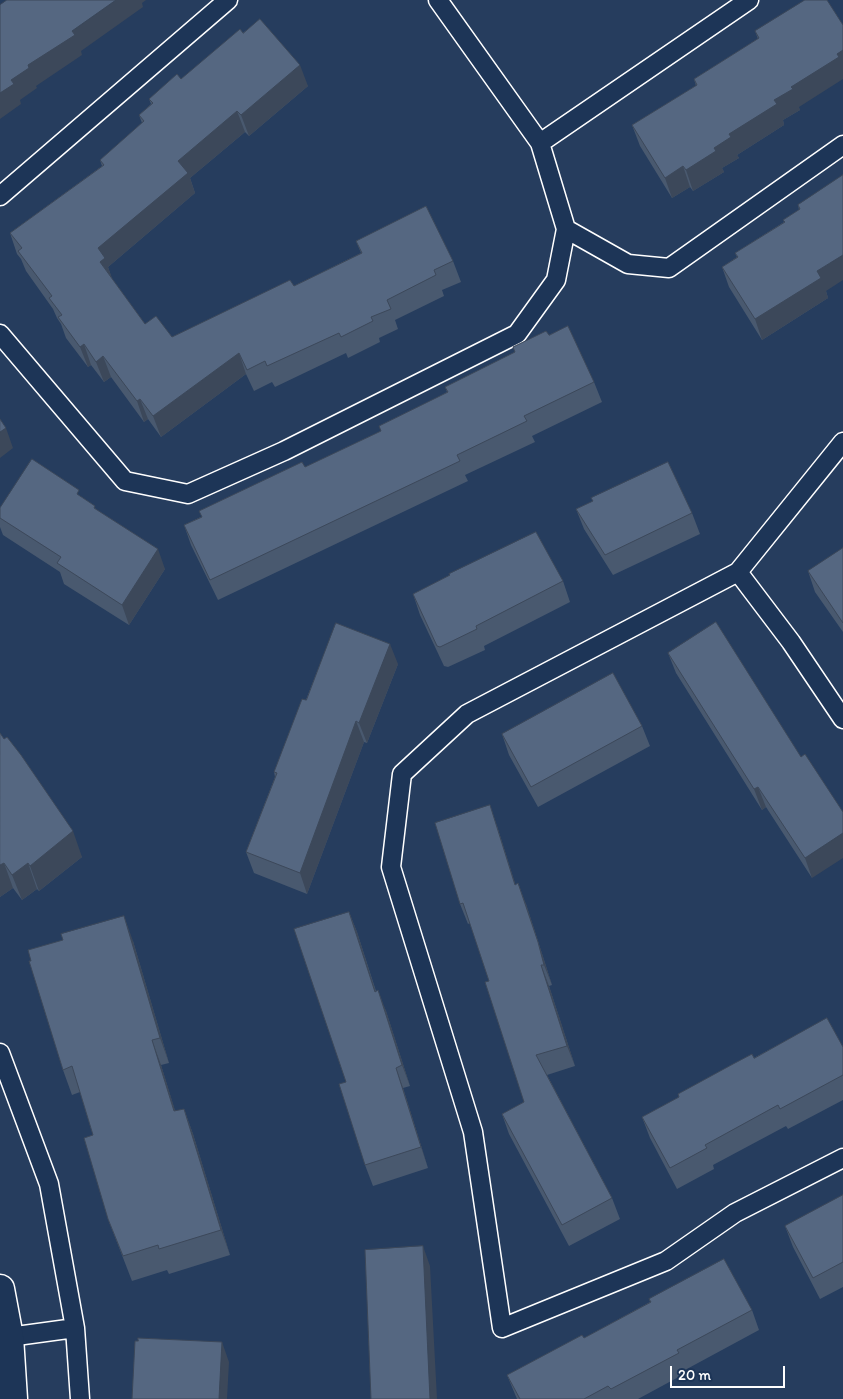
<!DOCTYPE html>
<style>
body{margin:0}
#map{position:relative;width:843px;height:1399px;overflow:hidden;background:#263d5e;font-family:Itim,sans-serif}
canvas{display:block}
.scale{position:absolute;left:670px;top:1366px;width:115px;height:22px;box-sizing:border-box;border:2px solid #fff;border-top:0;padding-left:6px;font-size:15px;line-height:18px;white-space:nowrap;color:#fff;-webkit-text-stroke:4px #1d3557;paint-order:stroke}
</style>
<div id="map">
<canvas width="843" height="1399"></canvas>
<div class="scale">20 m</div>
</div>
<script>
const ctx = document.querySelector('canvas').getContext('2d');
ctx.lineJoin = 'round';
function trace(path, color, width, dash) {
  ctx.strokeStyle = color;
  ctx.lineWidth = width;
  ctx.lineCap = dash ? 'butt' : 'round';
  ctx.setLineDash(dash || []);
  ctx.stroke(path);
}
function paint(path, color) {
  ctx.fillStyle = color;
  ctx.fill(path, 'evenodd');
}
const lane = new Path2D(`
 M540,143L749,0
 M0,196L228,0
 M566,229L628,264L669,268L843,145
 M0,334L125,481L188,494L284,451L517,334L556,280L566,229L540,143L438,0
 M843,442L738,572L467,714L402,774L391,867L473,1132L502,1328L666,1261L735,1213L843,1158
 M738,572L791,642L843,719
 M0,1053L49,1184L75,1328L80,1399
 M9,1337L75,1328`);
const street = new Path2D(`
 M0,1289L9,1337L13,1399`);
trace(lane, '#fff', 21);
trace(street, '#fff', 31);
trace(lane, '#1d3557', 18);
trace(street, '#1d3557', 28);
paint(new Path2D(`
 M755,31L800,110L783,120L784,125L737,155L739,158L722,168L724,172L693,191L690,187L672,198L640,146L632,125L696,86L694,79L758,39Z
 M243,33L308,86L249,136L245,132L190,178L195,193L108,267L112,279L145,324L172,337L294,286L361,253L356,241L453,261L461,282L442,290L444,296L395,320L398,329L379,338L380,342L348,358L346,353L275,387L272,382L254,391L246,374L161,437L148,419L144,422L111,377L104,382L91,365L88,367L66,338L61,324L57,318L53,309L26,271L21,259L17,254L10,233L102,166L100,160L142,123L139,115L151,104L149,99L181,79Z
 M843,175L826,291L828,298L762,340L729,287L722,267L737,257L735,253L784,222L783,220L799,210L798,205Z
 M549,335L594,382L602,402L532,436L535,442L465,475L468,481L218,600L191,545L184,525L381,431L447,392L445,387L515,352L513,347Z
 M82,497L165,569L129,625L64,584L60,572L3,535L0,527V508Z
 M576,509L692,513L700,534L613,575L584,529Z
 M843,548V632L815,592L808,571Z
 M563,581L570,602L484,646L485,650L448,667L444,666L420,615L413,594Z
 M668,653L801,757L812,878L766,807L762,810L676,673Z
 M398,664L367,743L364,742L307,894L254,873L246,852L275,777L274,772L306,700Z
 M642,726L650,746L538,807L509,755L502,734Z
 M0,733L82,857L39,891L37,889L22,900L13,888L0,897Z
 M497,826L515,884L526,904L545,963L552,985L549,986L575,1066L547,1075L612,1198L620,1219L569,1246L509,1134L502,1114L524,1102L489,981L470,923L468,924L460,904Z
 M349,912L357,932L376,991L386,1011L410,1086L403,1088L428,1168L373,1186L365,1165L346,1082Z
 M63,940L133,941L169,1063L161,1065L175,1111L184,1109L193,1134L230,1255L169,1274L167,1270L132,1281L108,1219L93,1135L80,1092L72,1095L63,1070L31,961Z
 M843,1047V1100L788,1129L786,1126L713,1165L714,1169L677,1189L650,1138L642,1117L679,1098L678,1094L754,1058Z
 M843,1195V1287L820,1299L793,1247L785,1226Z
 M649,1299L752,1310L759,1330L685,1370L686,1373L638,1399H517L507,1375L584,1338L650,1302Z`), '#49596f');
paint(new Path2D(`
 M116,0H146L142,3L143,7L81,51L82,55L36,86L37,88L20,100L21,104L0,119V93L11,80L28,65L72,31Z
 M843,50V79L799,107L800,110L783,120L784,125L737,155L739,158L722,168L724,172L693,191L686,170L729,134L791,87Z
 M300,65L308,86L249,136L241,115Z
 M237,111L245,132L190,178L195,193L108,267L112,278L100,262L98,248L178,161Z
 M683,166L690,187L672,198L665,178Z
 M843,255V280L826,291L828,298L762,340L755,319L817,271Z
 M84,344L91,365L88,367L80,347Z
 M239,353L246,374L161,437L153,416Z
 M103,356L111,377L104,382L96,362Z
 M140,399L148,419L144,422L137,401Z
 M6,428L13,448L0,458V432Z
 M158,549L165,569L129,625L122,605Z
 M390,644L398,664L367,743L359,723Z
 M356,721L364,742L307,894L300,873Z
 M758,787L766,807L762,810L754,789Z
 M490,805L497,826L522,905L515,885Z
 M73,831L82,857L39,891L30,866Z
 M843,833V858L812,878L805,858Z
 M4,863L13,888L0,897V865Z
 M28,863L37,889L22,900L12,875Z
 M518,883L526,904L552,985L544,965Z
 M349,912L357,932L382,1012L375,992Z
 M124,916L133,941L169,1063L160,1038Z
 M541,965L549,986L575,1066L567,1046Z
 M378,990L386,1011L410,1086L402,1065Z
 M152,1040L161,1065L183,1136L174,1111Z
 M396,1068L403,1088L428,1168L421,1147Z
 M184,1109L193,1134L230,1255L221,1230Z
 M423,1246L430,1266L437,1399H430Z
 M222,1342L229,1362L227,1399H219Z`), '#3c485a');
const building = new Path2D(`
 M7,0H116L72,31L75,35L28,65L29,68L11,80L14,84L0,93V5Z
 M805,0H827L843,25V50L837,54L839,57L791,87L793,89L774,100L777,104L729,134L731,137L714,148L716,151L686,170L683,166L665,178L632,125L697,85L694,79L759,38L755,31Z
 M260,19L300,65L241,115L237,111L178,161L188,173L98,248L105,258L100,262L145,324L156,316L172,337L290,280L294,286L362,253L356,241L426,206L453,261L434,270L436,275L387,300L391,309L371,317L373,321L341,337L339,333L267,366L265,361L247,370L239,353L153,416L140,399L137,401L103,356L96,362L84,344L80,347L58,317L62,315L49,298L52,296L18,251L22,248L10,233L104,165L100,160L144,121L139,115L153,103L149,99L177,74L181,79L240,29L243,33Z
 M843,175V255L817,271L821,278L755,319L722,267L738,257L735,253L785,222L783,220L800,209L798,205Z
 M568,326L594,382L524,416L527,421L457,455L460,461L210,580L184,525L202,517L199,511L302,462L305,467L381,431L379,426L448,392L445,387L515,352L513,347L546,331L549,335Z
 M0,419L6,428L0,432Z
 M32,459L79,490L77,494L95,506L94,508L158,549L122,605L57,563L61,557L0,518V508Z
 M668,462L692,513L605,555L576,509L593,501L591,498Z
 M536,532L563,581L476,626L477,629L440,647L437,646L413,594L450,575L449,574Z
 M843,548V623L808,571Z
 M716,622L801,757L805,754L843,812V833L805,858L758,787L754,789L668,653Z
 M336,623L390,644L359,723L356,721L300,873L246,852L277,773L274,772L302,699L306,700Z
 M613,673L642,726L531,787L502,734Z
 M0,733L4,739L7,737L21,755L73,831L30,866L28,863L12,875L4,863L0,865Z
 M490,805L515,885L518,883L538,942L544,965H541L567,1046L536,1055L612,1198L562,1225L502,1114L524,1102L485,982L489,981L463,903L460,904L435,823Z
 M349,912L375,992L378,990L402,1065L396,1068L421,1147L365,1165L339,1084L346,1082L294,929Z
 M124,916L160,1038L152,1040L174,1111L184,1109L221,1230L159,1249L158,1245L123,1256L108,1219L84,1138L93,1135L72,1066L63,1070L29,961H31L28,950L63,940L61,934Z
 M827,1018L843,1047V1075L780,1109L778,1105L705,1145L707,1148L670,1168L642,1117L679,1097L678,1094L733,1064L752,1054L754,1058Z
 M843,1195V1262L813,1278L785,1226Z
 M423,1246L430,1399H371L365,1250Z
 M724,1259L752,1310L677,1350L679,1353L611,1389L608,1386L584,1399H520L507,1375L582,1335L584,1338L651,1302L649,1299Z
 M138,1338L222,1342L219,1399H132L135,1341H138Z`);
paint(building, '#556781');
trace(building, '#3c485a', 1);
</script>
